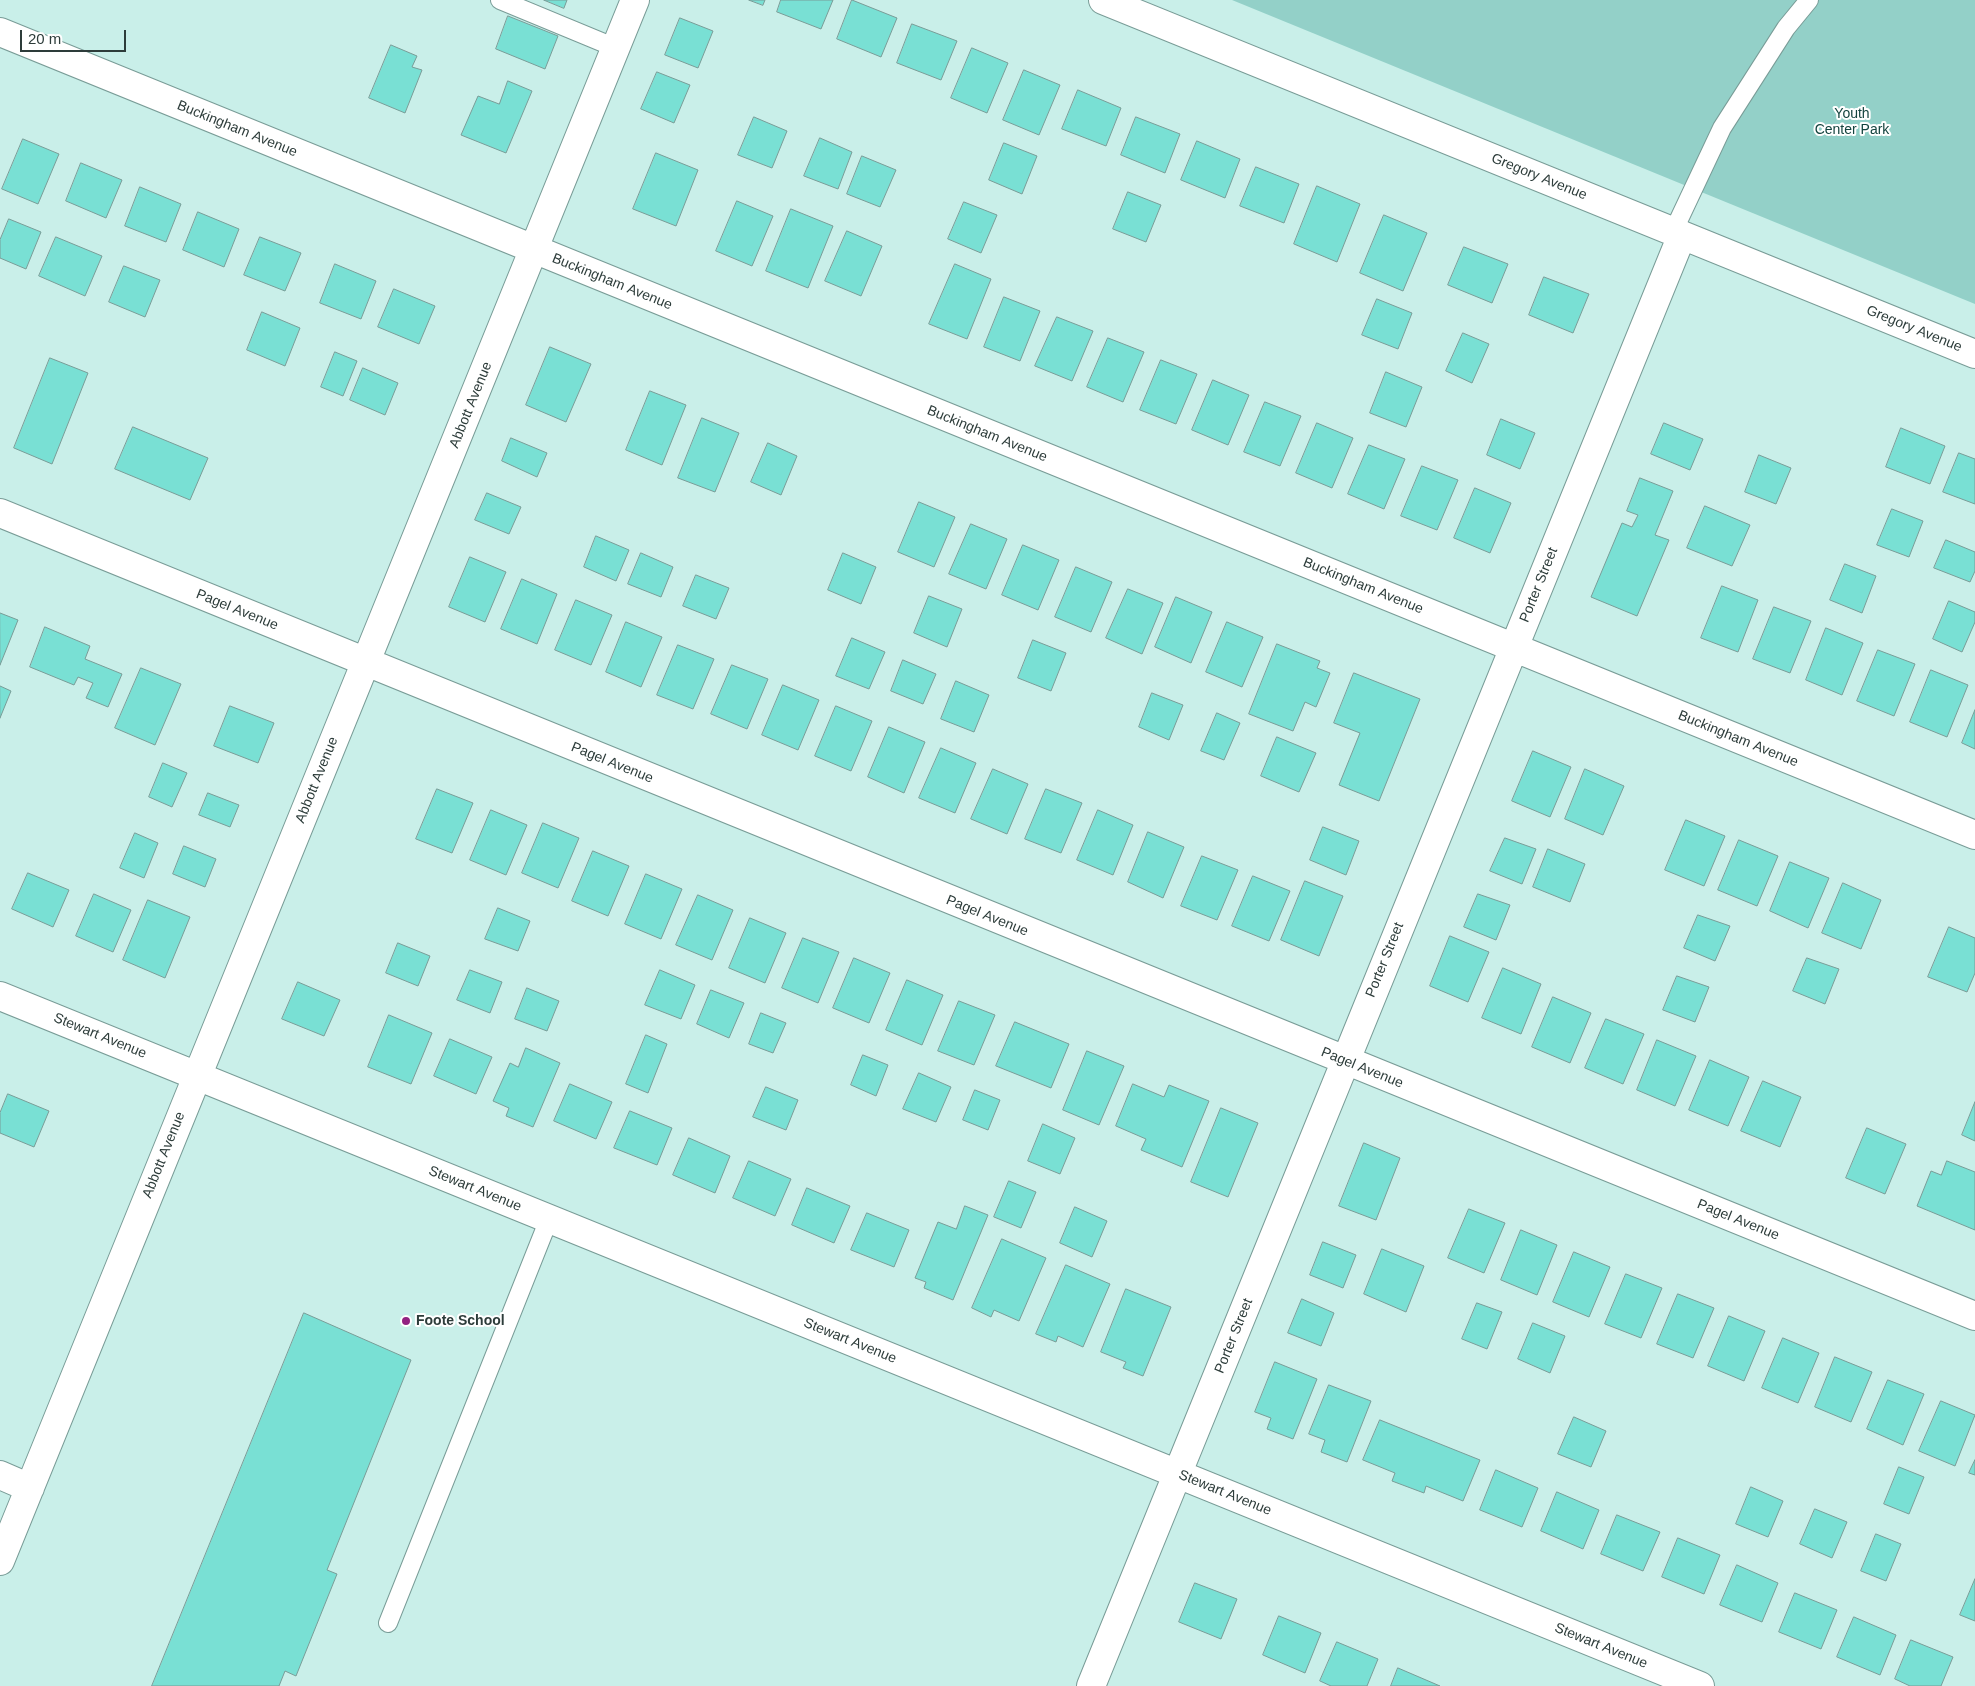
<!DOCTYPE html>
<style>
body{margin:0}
#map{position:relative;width:1975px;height:1686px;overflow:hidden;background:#c9efe9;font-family:Arial,sans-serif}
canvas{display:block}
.scale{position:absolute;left:20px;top:30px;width:106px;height:22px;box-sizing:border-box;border:2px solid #2d3c3a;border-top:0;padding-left:6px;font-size:15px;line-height:18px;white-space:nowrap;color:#2d3c3a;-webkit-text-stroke:4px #fff;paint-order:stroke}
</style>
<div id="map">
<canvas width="1975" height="1686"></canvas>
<div class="scale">20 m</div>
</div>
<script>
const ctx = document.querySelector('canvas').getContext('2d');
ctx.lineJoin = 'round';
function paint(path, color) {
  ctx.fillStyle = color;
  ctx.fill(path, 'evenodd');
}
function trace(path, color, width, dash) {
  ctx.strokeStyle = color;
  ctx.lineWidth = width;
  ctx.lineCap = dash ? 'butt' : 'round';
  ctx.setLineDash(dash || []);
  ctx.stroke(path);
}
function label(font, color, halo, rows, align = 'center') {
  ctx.font = font + ' Arial,sans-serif';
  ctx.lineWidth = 4;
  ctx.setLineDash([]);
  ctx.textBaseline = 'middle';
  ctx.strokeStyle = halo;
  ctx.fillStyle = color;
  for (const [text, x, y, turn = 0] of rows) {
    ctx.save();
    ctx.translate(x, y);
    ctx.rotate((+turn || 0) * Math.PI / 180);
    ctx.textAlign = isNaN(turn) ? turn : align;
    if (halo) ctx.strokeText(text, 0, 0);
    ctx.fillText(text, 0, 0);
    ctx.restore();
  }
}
paint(new Path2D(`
 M1232,0H1975V304Z`), '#93d0c8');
const building = new Path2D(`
 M544,0H567L564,8Z
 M749,0H765L763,5Z
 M781,0H833L821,29L777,12Z
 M852,0L897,18L881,57L837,39Z
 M508,16L558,36L545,69L496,49Z
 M680,18L713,31L698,68L665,55Z
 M912,24L957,41L941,80L897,63Z
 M391,45L417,56L412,67L422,70L405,113L369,98Z
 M972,48L1008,63L987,113L951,98Z
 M1024,70L1060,85L1039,135L1003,120Z
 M657,72L690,85L674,123L641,109Z
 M508,81L532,91L506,153L461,135L478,96L499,104Z
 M1078,90L1121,108L1106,146L1062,129Z
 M754,117L787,131L772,168L738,155Z
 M1136,117L1180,134L1165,173L1121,155Z
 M820,138L852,152L838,189L804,176Z
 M23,139L59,154L38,204L2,189Z
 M1197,141L1240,159L1225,198L1181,180Z
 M1004,143L1037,156L1022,194L989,180Z
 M656,153L698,170L676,226L633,209Z
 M862,156L896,170L880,207L847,194Z
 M81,163L122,180L106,218L66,201Z
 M1256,167L1299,184L1284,223L1240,206Z
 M1317,186L1360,204L1337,262L1294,244Z
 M140,187L181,204L166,242L125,226Z
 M1128,192L1161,205L1146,242L1113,229Z
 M737,201L773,216L752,266L716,251Z
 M964,202L997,215L981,253L948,239Z
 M791,209L833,226L808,288L766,271Z
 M198,212L239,229L224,267L183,250Z
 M1384,215L1427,233L1403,291L1360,273Z
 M9,219L41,232L26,269L0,258V240Z
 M847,231L882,246L861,296L825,281Z
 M56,237L102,256L85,296L39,276Z
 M260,237L301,253L285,291L244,275Z
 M1464,247L1508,264L1492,303L1448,285Z
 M335,264L376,281L361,319L320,303Z
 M955,264L991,279L967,339L929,324Z
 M124,266L160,280L145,317L109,302Z
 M1544,277L1589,294L1573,333L1529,315Z
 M394,289L435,306L419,344L378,327Z
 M1004,297L1040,311L1020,361L984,347Z
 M1377,299L1412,313L1398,349L1362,335Z
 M262,312L300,328L285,366L247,350Z
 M1057,317L1093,331L1072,381L1035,366Z
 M1463,333L1489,344L1472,383L1446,371Z
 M1108,338L1144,352L1123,402L1087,387Z
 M550,347L591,364L566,422L526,405Z
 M335,352L357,361L343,396L321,387Z
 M50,358L88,373L52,464L14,448Z
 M1161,360L1197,374L1176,424L1140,410Z
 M363,368L398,383L385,415L350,400Z
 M1386,372L1422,387L1406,427L1370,413Z
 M1213,380L1249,395L1228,445L1192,430Z
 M650,391L686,405L662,465L626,450Z
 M1265,402L1301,416L1280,466L1244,452Z
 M702,418L739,433L715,492L678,478Z
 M1501,419L1535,433L1520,469L1487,455Z
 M1317,423L1353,438L1332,488L1296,473Z
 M1664,423L1703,439L1690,470L1651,454Z
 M133,427L208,458L190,500L115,469Z
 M1901,428L1945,446L1930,484L1886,467Z
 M511,438L547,453L537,477L502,461Z
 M768,443L797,456L781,495L751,482Z
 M1369,445L1405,459L1384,509L1348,494Z
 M1959,453L1975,459V504L1943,492Z
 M1759,455L1791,468L1776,504L1745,492Z
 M1422,466L1458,480L1437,530L1401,516Z
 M1640,478L1673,491L1655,535L1669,540L1637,616L1591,597L1622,523L1632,527L1638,515L1627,511Z
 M1475,488L1511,503L1490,553L1454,538Z
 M487,493L521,507L509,534L475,520Z
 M919,502L955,517L934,567L898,552Z
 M1705,506L1750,525L1732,566L1687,548Z
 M1892,509L1923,521L1909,557L1877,545Z
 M971,524L1007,539L986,589L949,574Z
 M596,536L629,550L616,581L584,567Z
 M1946,540L1975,552V571L1970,582L1934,568Z
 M1023,545L1059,560L1038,610L1002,595Z
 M641,553L673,567L661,597L628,584Z
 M843,553L876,567L861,604L828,590Z
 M470,557L506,572L485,622L449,607Z
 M1845,564L1876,576L1862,613L1830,600Z
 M1076,567L1112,582L1091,632L1055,617Z
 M696,575L729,588L716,619L683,606Z
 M522,579L557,594L537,644L501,629Z
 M1722,586L1758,600L1738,652L1701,638Z
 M1128,589L1163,603L1142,654L1106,638Z
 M929,596L962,609L947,647L914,633Z
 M1176,597L1212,612L1191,663L1155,647Z
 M576,600L612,615L591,665L555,650Z
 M1949,601L1975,612V622L1962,652L1933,639Z
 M1774,607L1811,621L1790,673L1753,659Z
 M0,613L18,620L0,665Z
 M626,622L662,637L641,687L606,672Z
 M1227,622L1263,637L1242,687L1206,672Z
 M45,627L90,646L85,659L122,674L108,707L86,698L93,683L78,677L74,685L30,667Z
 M1826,628L1863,643L1842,695L1806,680Z
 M852,638L885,652L869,689L836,676Z
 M1033,640L1066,653L1051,691L1018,678Z
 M1277,644L1320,661L1317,668L1330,673L1316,707L1305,702L1293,731L1249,714Z
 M678,645L714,659L693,709L657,695Z
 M1878,650L1915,664L1894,716L1857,701Z
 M903,660L936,674L923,704L891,691Z
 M732,665L768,679L747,729L711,714Z
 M141,668L181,684L155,745L115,728Z
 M1931,670L1968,685L1947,737L1910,722Z
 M1354,673L1420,699L1379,801L1339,785L1360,733L1334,723Z
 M956,681L989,695L974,732L941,719Z
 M783,685L819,700L798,750L762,735Z
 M0,686L11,691L0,718Z
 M1152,693L1183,705L1169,740L1139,727Z
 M230,706L274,723L258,763L214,746Z
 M836,706L872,721L851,771L815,756Z
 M1975,710V749L1962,743Z
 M1217,713L1240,723L1224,760L1201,751Z
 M889,727L925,742L904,793L868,777Z
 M1277,737L1316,753L1299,792L1261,776Z
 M941,748L976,763L955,813L919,798Z
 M1533,751L1571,767L1550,817L1512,801Z
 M163,763L187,773L172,807L149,797Z
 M993,769L1028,784L1007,834L971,819Z
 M1585,769L1624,786L1603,835L1565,819Z
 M437,789L473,803L452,853L416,839Z
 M1046,789L1082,803L1061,853L1025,839Z
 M208,793L239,805L230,827L199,815Z
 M491,810L527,825L506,875L470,860Z
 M1098,810L1133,825L1113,875L1077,860Z
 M1686,820L1725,836L1704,886L1665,870Z
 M543,823L579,838L558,888L522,873Z
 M1323,827L1359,841L1346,875L1310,860Z
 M1148,832L1184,847L1163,898L1128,882Z
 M135,833L158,843L144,878L120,868Z
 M1505,838L1536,849L1522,884L1490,871Z
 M1739,840L1778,856L1757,906L1718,890Z
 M184,846L216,859L205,887L173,874Z
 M1548,849L1585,864L1570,902L1533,887Z
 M593,851L629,866L608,916L572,901Z
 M1202,856L1238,870L1217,920L1181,906Z
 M1790,862L1829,878L1808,928L1770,911Z
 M28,873L69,890L53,927L12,909Z
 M646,874L682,889L661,939L625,924Z
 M1253,876L1290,891L1269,941L1232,926Z
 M1305,881L1343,896L1319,956L1281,940Z
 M1843,883L1881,900L1861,949L1822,933Z
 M94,894L131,910L113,952L76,936Z
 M1478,894L1510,905L1496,940L1464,927Z
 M698,895L733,910L712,960L676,945Z
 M148,900L190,917L165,978L123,960Z
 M498,908L530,921L518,951L485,939Z
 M1698,915L1730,926L1715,961L1684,948Z
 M750,918L786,933L765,983L729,968Z
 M1949,927L1975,938V973L1967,992L1928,977Z
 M1450,936L1489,952L1468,1002L1430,986Z
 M803,938L839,952L818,1003L782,988Z
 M398,943L430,956L418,986L386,973Z
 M854,958L890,973L869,1023L833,1008Z
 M1807,958L1839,969L1825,1004L1793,991Z
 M1503,968L1541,984L1521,1034L1482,1018Z
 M470,970L502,982L490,1013L457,1000Z
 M660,970L695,985L681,1019L645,1005Z
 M1677,976L1709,987L1695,1022L1663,1010Z
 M907,980L943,995L922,1045L886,1030Z
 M298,982L340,1000L324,1036L282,1019Z
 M527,988L559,1001L547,1031L515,1019Z
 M711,990L744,1003L729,1038L697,1024Z
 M1553,997L1591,1013L1570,1063L1532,1047Z
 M959,1001L995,1015L974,1065L938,1051Z
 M761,1013L786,1023L773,1053L749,1044Z
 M389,1015L432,1033L411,1084L368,1067Z
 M1606,1019L1644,1034L1623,1084L1585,1068Z
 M1015,1022L1069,1044L1051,1088L996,1066Z
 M646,1035L667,1044L648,1093L626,1084Z
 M450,1039L492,1057L476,1094L434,1076Z
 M1657,1040L1696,1056L1675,1106L1637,1090Z
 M526,1048L560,1063L533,1127L506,1116L509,1108L493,1101L510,1063L518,1067Z
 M1087,1051L1124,1066L1099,1125L1063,1110Z
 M863,1055L888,1065L876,1096L851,1085Z
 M1710,1060L1749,1077L1728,1126L1689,1110Z
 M919,1073L951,1087L936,1122L903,1109Z
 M1763,1081L1801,1097L1780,1147L1741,1131Z
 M570,1084L612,1102L596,1139L554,1121Z
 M1133,1084L1164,1097L1169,1085L1209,1101L1182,1167L1141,1150L1146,1139L1116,1126Z
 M766,1087L798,1100L786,1130L753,1117Z
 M975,1090L1000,1100L988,1130L963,1120Z
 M8,1094L49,1111L34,1147L0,1133V1113Z
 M1975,1102V1141L1962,1135Z
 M1221,1108L1258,1123L1228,1197L1191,1182Z
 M630,1111L672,1128L657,1165L614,1148Z
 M1043,1124L1075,1138L1060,1174L1028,1161Z
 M1867,1128L1906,1144L1885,1194L1846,1178Z
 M689,1138L730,1156L715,1193L673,1175Z
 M1364,1143L1400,1158L1376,1220L1339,1206Z
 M749,1161L791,1179L775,1216L733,1198Z
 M1947,1161L1975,1172V1230L1917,1206L1931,1171L1941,1175Z
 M1009,1181L1036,1192L1021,1228L994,1217Z
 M807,1188L850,1206L834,1243L792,1225Z
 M965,1206L988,1215L953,1300L924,1288L926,1282L915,1278L938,1222L956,1229Z
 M1075,1207L1107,1221L1092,1257L1060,1243Z
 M1469,1209L1505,1223L1484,1273L1448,1258Z
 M867,1213L909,1230L894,1267L851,1250Z
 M1521,1230L1557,1245L1537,1295L1501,1280Z
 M1002,1239L1046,1258L1019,1321L994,1310L991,1317L972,1308Z
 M1323,1242L1356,1255L1343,1288L1310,1275Z
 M1382,1249L1424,1266L1406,1312L1364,1294Z
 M1574,1252L1610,1267L1589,1317L1553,1302Z
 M1066,1265L1110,1284L1083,1347L1058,1336L1056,1342L1036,1334Z
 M1626,1274L1662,1288L1641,1338L1605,1324Z
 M1126,1289L1171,1307L1143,1376L1123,1368L1126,1362L1101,1352Z
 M1678,1294L1714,1308L1693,1358L1657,1344Z
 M1302,1299L1334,1313L1321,1346L1288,1333Z
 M1477,1303L1502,1312L1487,1349L1462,1339Z
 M304,1313L411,1360L327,1570L337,1574L296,1676L285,1671L279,1686H152Z
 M1729,1316L1765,1331L1744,1381L1708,1366Z
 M1533,1323L1565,1336L1550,1373L1518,1359Z
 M1783,1338L1819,1353L1798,1403L1762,1388Z
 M1835,1357L1872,1372L1851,1422L1815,1407Z
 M1275,1362L1317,1379L1293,1439L1267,1429L1271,1418L1255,1412Z
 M1888,1380L1924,1394L1903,1445L1867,1429Z
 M1329,1385L1371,1401L1347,1462L1321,1452L1325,1440L1309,1434Z
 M1941,1401L1975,1415L1955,1466L1919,1451Z
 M1574,1417L1606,1431L1591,1467L1558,1454Z
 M1380,1420L1480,1460L1463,1501L1426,1486L1424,1493L1392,1481L1395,1473L1363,1460Z
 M1975,1460V1475L1969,1473Z
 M1899,1467L1924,1477L1909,1514L1884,1504Z
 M1496,1470L1538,1488L1522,1527L1480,1510Z
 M1751,1487L1783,1501L1768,1537L1736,1524Z
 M1557,1492L1599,1510L1583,1549L1541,1531Z
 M1815,1509L1847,1522L1832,1558L1800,1544Z
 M1617,1515L1660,1532L1643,1571L1601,1554Z
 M1876,1534L1901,1544L1886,1581L1861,1571Z
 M1678,1538L1720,1555L1704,1594L1662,1577Z
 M1737,1565L1778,1583L1762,1622L1720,1605Z
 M1975,1579V1621L1960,1615Z
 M1195,1583L1237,1599L1221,1639L1179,1622Z
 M1795,1593L1837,1610L1821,1649L1779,1632Z
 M1279,1616L1321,1633L1305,1673L1263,1655Z
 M1854,1617L1896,1635L1880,1675L1837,1657Z
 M1911,1640L1953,1657L1941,1686H1910L1895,1679Z
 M1337,1642L1378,1659L1367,1686H1331L1320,1681Z
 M1398,1668L1440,1686H1391Z`);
paint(building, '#79e0d4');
trace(building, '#799c97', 1);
const service = new Path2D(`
 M500,0L616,48
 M1673,232L1722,128L1786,28L1809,0
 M388,1623L549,1219`);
const minor = new Path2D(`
 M1103,0L1975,354
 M0,32L1975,835
 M0,513L1975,1316
 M0,996L1700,1686
 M0,1475L30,1488
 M0,1561L635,0
 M1091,1686L1682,235`);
trace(service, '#799c97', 20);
trace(minor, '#799c97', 30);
trace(service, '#fff', 18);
trace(minor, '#fff', 28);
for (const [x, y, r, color] of [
 [406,1321,5,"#932181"]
]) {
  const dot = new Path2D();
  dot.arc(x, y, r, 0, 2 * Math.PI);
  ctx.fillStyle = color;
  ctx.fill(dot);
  trace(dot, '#fff', 2);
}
label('14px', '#13433e', '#fff', [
 ["Youth",1852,114],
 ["Center Park",1852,130]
]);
label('14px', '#2d3c3a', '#fff', [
 ["Buckingham Avenue",237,129,22],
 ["Gregory Avenue",1539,177,22],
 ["Buckingham Avenue",612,282,22],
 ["Gregory Avenue",1914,329,22],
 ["Abbott Avenue",471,405,-68],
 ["Buckingham Avenue",987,434,22],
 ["Porter Street",1539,585,-68],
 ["Buckingham Avenue",1363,586,22],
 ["Pagel Avenue",237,610,22],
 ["Buckingham Avenue",1738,739,22],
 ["Pagel Avenue",612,763,22],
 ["Abbott Avenue",317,780,-68],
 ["Pagel Avenue",987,916,22],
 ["Porter Street",1385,960,-68],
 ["Stewart Avenue",100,1036,22],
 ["Pagel Avenue",1362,1068,22],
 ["Abbott Avenue",164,1155,-68],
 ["Stewart Avenue",475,1189,22],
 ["Pagel Avenue",1738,1220,22],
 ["Porter Street",1234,1336,-68],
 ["Stewart Avenue",850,1341,22],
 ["Stewart Avenue",1225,1493,22],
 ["Stewart Avenue",1601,1646,22]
]);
label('bold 14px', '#2d3c3a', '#fff', [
 ["Foote School",416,1321]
], 'left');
</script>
